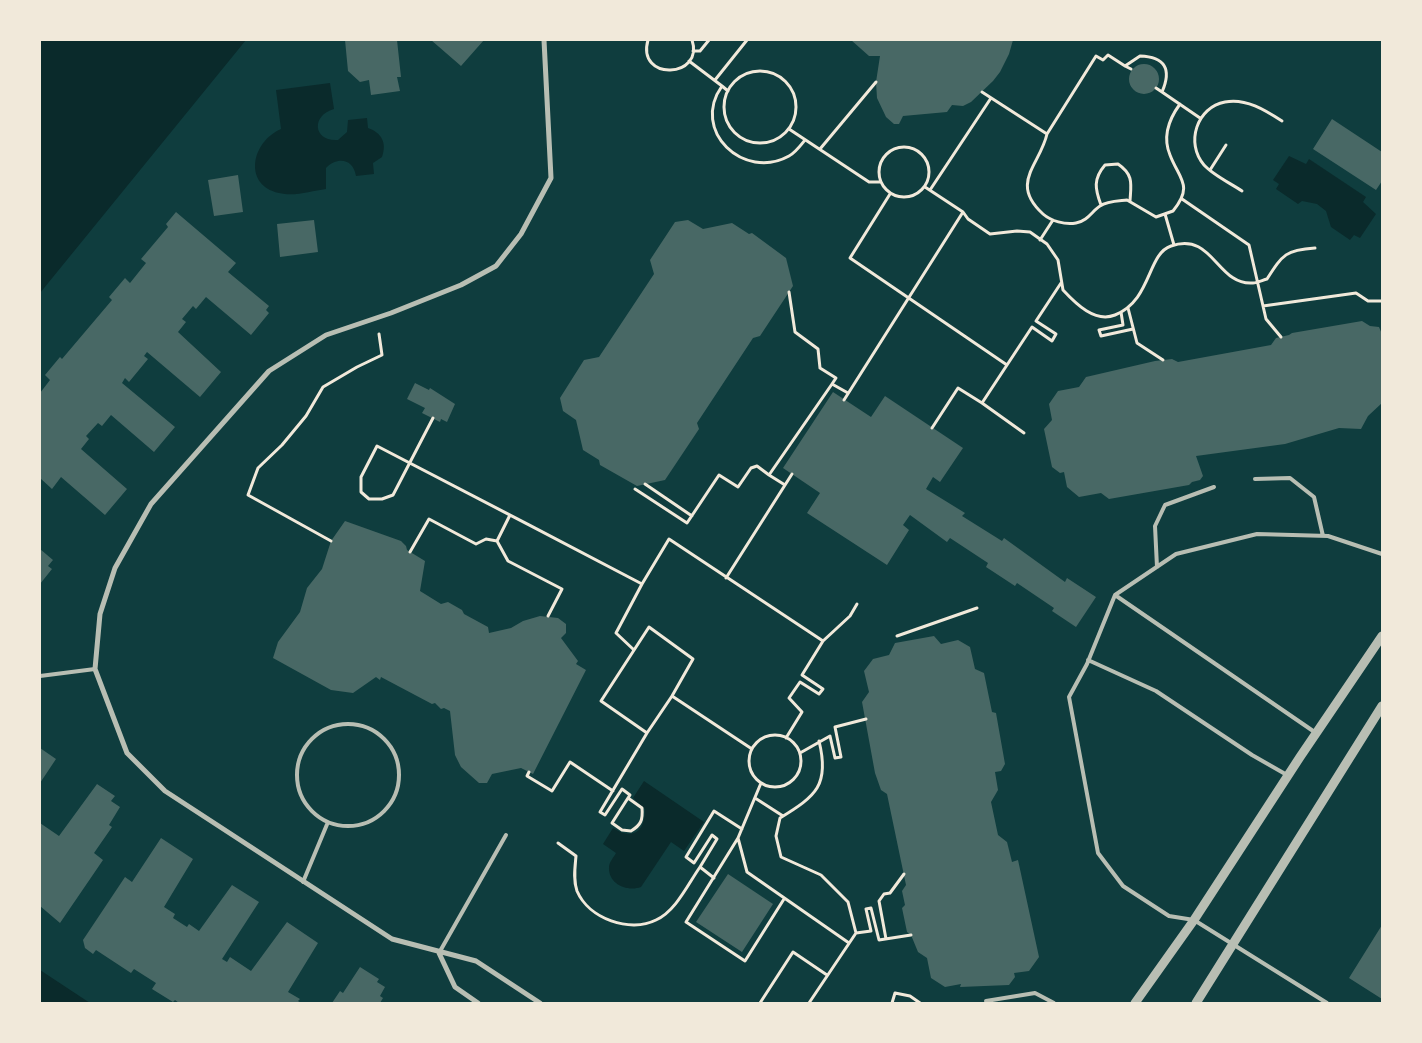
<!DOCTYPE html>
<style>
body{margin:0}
#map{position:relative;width:1422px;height:1043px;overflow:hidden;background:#0f3d3e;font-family:"Archivo Narrow",sans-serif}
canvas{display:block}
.frame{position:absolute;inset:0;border:41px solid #f1e9da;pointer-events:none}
</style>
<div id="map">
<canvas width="1422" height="1043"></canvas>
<div class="frame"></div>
</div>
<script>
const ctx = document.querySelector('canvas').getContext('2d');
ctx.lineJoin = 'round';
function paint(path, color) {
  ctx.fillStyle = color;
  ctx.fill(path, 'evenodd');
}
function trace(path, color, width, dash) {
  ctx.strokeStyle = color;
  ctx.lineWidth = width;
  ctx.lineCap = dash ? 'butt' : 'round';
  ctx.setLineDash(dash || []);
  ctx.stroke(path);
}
paint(new Path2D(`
 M40,40H246L40,293Z
 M330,83L334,109C310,116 314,142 338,140L347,132L348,120L367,118L368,128C382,133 387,143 382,157L373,163L374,174L356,176C353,158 337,157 326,168V189C311,191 294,197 279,193C243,185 251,142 281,129L276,90Z
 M1289,156L1306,164L1309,159L1366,197L1363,202L1376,214L1360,238L1354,235L1350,240L1331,227L1326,211L1317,204L1302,201L1298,204L1276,189L1279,184L1273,180Z
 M644,781L704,822L684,851L671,842L641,887C627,892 608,884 609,867C609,862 614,857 616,853L603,844L613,828C634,841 645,831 645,809L633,798Z
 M40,970L90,1003H40Z`), '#0a2a2b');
paint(new Path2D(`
 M345,40H397L401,77H397L400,91L371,95L369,80L360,82L348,71Z
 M431,40H484L461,66Z
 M851,40H1013L1009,54L1000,72L993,81L971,102L963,106L952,105L947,112L903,116L899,124H894L886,117L877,98L876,82L880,56H869Z
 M1129 79a15 15 0 1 1 30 0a15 15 0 1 1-30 0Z
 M1332,119L1382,152V181L1376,190L1313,149Z
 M238,175L243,212L214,216L208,180Z
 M176,212L236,263L228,272L269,306L266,310L269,313L251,335L206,297L196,309L193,306L182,319L186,322L178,332L221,372L200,397L147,352L144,356L148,359L129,382L125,378L122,383L175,427L154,452L111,415L102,426L98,423L86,436L89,439L81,449L127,489L105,515L61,477L52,489L40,478V393L50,380L45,375L60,357L62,359L112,300L109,297L125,278L130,283L146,263L141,259L168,227L166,224Z
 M314,220L318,252L280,257L277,224Z
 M688,220L703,229L732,223L749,234L752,233L786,258L793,286L760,336L753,338L697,423L699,429L665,480L637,486L600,465L599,460L583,450L576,420L563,411L560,398L584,360L599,357L654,274L650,260L675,222Z
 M1362,321L1370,326L1379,327L1382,334V403L1368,416L1361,429L1339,428L1285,444L1196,456L1203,476L1200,480L1192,482L1189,485L1109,499L1101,493L1079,497L1067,487L1064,472L1060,473L1052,467L1044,429L1052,420L1049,404L1058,391L1079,387L1086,377L1155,361L1172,359L1178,362L1271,345L1276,338L1289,335L1292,333Z
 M415,383L429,390L430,388L455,404L447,422L441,419L440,422L422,413L425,408L407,399Z
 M833,392L871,417L885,396L963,448L940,482L933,477L926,489L965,513L962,516L1002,541L1004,538L1065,582L1067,578L1096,597L1076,627L1052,611L1054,608L1017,583L1015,586L986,567L988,563L950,538L947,542L910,515L903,525L909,530L887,565L807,513L820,493L783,468Z
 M345,521L401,541L406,546L407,550L425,561L420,591L441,604L448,602L462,610L464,614L488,627L489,633L511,628L523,621L540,616L558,618L566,624V633L561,638L578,661L576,664L586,670L533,774L521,768L492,774L487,783H479L461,767L455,755L450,711L444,708L441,709L435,703L432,704L381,677L380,680L376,677L353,693L331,690L273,658L278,642L300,612L307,588L322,569L331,541Z
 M40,549L53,560L48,566L52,569L40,584Z
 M934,636L941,644L958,640L970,647L975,669L984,673L992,712L996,713L1005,764L1001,771L995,772L998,790L991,802L998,835L1007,842L1012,862L1018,860L1039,957L1029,971L1014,973L1015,977L1009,985L960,987L961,984L945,987L931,978L927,958L918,952L911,935L907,932L902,908L905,905L902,891L906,885L887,794L881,790L875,773L862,702L869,692L864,671L873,659L889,655L895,643Z
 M40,748L56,759L40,783Z
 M97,784L115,796L111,801L120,807L109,825L112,827L94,853L103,860L60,923L40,906V823L59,836Z
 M161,838L193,859L164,907L175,914L173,918L187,927L189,924L199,931L232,885L259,902L222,959L227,962L230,957L251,971L287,922L318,943L288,992L300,999L298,1001L301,1003H179L175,1000L173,1002L152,989L156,983L134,969L131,973L96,950L93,954L85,948L83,940L125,877L132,882Z
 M728,874L773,904L742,952L696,922Z
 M1382,925V999L1349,978Z
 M360,967L379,979L377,982L385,987L380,996L383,998L380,1003H332L340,991L343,993Z`), '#486865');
trace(new Path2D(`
 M648,40C636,82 705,78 692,40
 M693,51H700L709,40
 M689,61L722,86
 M1125,66L1131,69
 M724 107a36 36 0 1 1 72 0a36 36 0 1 1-72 0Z
 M715,80L747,40
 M1156,88L1162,92
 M728,91L722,86C690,131 744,181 789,156C795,153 801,145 805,140
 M982,92L1047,134L1096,56L1103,60L1108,55L1125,66L1140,56C1165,57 1172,69 1162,92L1200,118
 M789,129L869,182H880
 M1047,134C1040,165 1009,183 1043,214C1051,221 1065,225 1076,223C1088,221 1092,211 1100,206C1107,201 1119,201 1127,200L1156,217L1173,211C1194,185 1179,179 1170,155C1162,136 1169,119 1180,104
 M879 172a25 25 0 1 1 50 0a25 25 0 1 1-50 0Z
 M820,149L876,82
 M1210,170L1226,145
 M925,187L963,212
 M930,190L991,98
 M1242,191C1230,183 1213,175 1204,165C1185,143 1197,107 1225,102C1246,98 1265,110 1282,121
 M890,194L850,258L1007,365L982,403L958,388L932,428
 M1182,199L1249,245L1266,319L1281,337
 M1101,205C1095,189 1093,179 1105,165L1118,164C1134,175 1131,184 1130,201
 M1165,214L1174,245
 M1040,240L1053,220
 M789,292L795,332L818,349L820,368L836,378L832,384
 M1263,306L1356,293L1368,301H1382
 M1128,308L1137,343L1163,360
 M1121,312L1123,325L1099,330L1101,336L1133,329
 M1007,365L1032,327L1052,341L1056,334L1036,321L1061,283
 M844,400L963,212L968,219L990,234L1017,231L1030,232L1047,244L1058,260L1063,290C1076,304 1095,323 1115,315C1152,300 1147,254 1171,246C1213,231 1217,286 1253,283C1257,283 1263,280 1267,279C1283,254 1286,250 1315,248
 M982,403L1024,433
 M433,418L393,495L382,499H369L361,492V477L377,446C465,491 554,538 642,584L669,539L823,641L802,675L823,689L819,694L800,682L789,698L802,712L786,738
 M645,484L692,516
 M785,485L769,475L832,384L848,393
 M635,489L687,523L719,475L738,487L751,468L757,466L769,475
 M331,541L248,495L258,468L282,445L306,416L323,387L357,367L382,355L379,334
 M497,541L508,561L562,589L548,616
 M410,552L429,519L476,544L486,539L497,541L510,515
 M726,578L792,474
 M897,636L977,608
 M823,641L850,616L857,604
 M634,650L616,633L642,584
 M672,696L693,659L649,627L601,701L647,733L672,696L752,749
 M749 761a26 26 0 1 1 52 0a26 26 0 1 1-52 0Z
 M819,741C830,785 816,796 780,818L776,836L781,857L821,875L848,902L856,933L871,931L866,909L871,908L879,940L911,935
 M800,753L830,736L835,758L841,757L835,727L866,719
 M529,772L527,776L552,791L570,762L613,791
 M761,783L738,838L747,872L849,943
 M628,798L642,808C643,820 641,825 631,831L622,830L612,823L628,798L630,795L622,789L605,815L600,812L647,733
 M755,798L783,816
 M738,838L686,922L745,961L784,899
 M558,843L576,856C575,867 573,880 577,891C589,919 630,933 656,920C676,911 688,884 700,867
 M714,878L700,867L717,839L712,835L694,863L686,857L714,811L742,829
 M886,939L879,901L884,894L890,893L904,874
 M760,1003L793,952L827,975
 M809,1003L856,933
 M892,1003L895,993L910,996L920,1003`), '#f1e9da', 3);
trace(new Path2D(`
 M1255,479L1290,478L1314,497L1323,536
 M1157,567L1155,526L1165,505L1214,487
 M1115,595L1316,733
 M1088,660L1156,691L1252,755L1287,775
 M40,676L95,669
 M297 775a51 51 0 1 1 102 0a51 51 0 1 1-102 0Z
 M303,882L328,822
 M439,953L506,835
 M986,1001L1035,993L1054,1003
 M1327,1003L1194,920L1169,916L1123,886L1098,853L1069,697L1087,664L1115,595L1176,554L1257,534L1328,536L1382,554`), '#b8beb3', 4);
trace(new Path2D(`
 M439,953L455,987L478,1003
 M540,1003L476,961L392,939L165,791L127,753L95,669L100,614L115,568L151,504L269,371L326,335L391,313L461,285L496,266L521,234L551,178L544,40`), '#b8beb3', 5);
trace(new Path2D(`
 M1135,1003L1194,920L1300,757L1382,636
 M1196,1003L1382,706`), '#b8beb3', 9);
</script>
